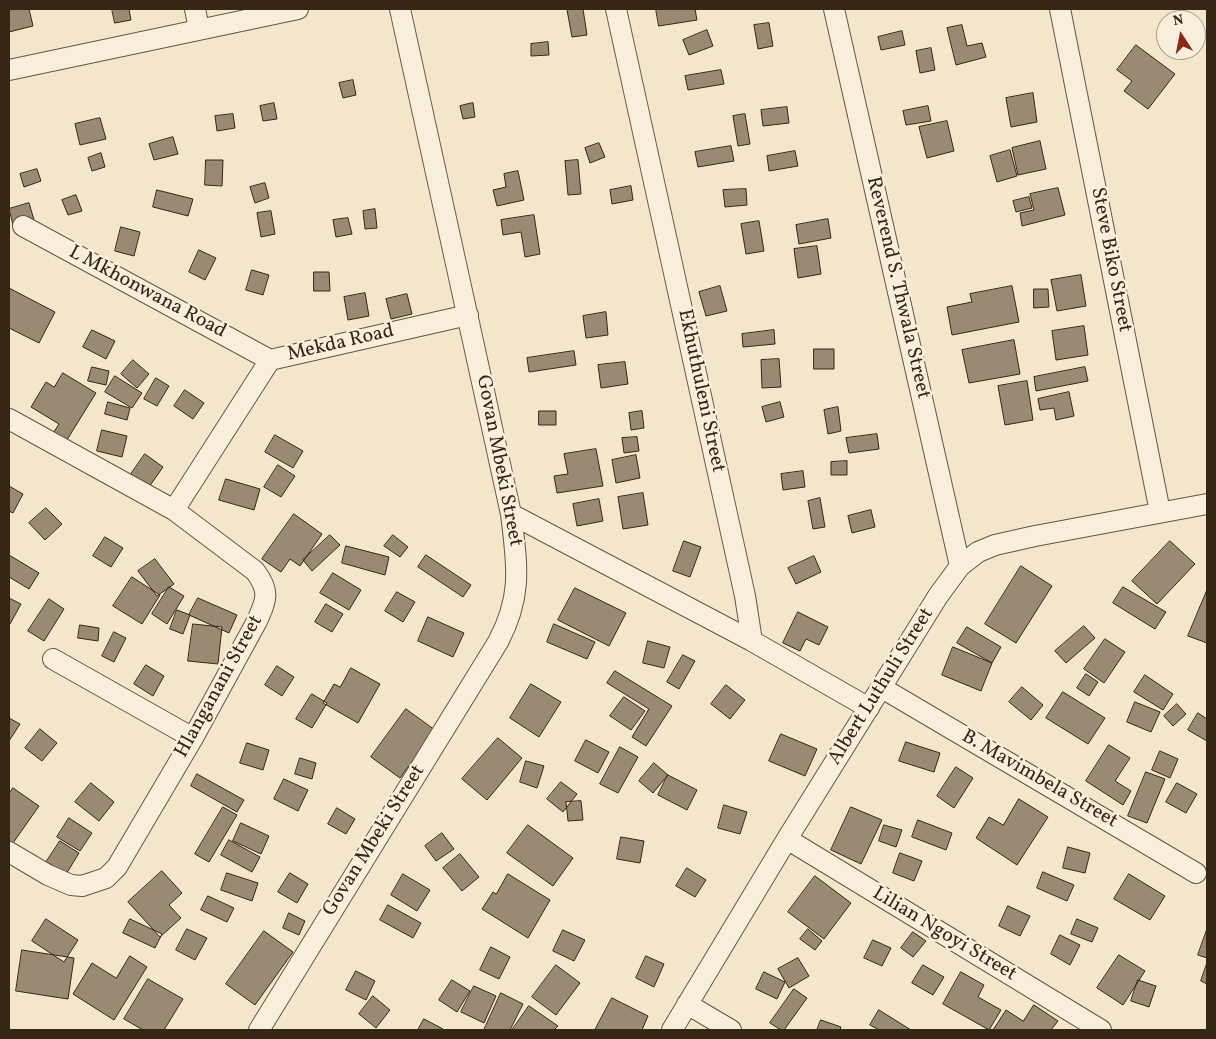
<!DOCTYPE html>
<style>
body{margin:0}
#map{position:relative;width:1216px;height:1039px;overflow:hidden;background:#f3e6c9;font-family:Vollkorn,serif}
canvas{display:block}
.frame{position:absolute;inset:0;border:10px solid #382615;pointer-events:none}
.north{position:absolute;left:1156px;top:10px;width:50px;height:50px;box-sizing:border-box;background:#f7efdc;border:1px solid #ab9f8c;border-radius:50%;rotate:349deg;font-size:14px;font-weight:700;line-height:20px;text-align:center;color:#382615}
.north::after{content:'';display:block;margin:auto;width:18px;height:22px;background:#8f2418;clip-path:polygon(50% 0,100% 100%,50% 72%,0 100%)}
</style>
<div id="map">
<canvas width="1216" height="1039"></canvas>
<div class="frame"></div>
<div class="north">N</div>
</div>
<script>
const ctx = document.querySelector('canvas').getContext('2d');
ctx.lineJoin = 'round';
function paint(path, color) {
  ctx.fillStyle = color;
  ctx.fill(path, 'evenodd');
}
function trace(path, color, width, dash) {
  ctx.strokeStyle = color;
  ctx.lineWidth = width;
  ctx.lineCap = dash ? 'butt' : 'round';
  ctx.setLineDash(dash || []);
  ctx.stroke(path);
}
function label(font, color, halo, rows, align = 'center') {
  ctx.font = font + ' Vollkorn,serif';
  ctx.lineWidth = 5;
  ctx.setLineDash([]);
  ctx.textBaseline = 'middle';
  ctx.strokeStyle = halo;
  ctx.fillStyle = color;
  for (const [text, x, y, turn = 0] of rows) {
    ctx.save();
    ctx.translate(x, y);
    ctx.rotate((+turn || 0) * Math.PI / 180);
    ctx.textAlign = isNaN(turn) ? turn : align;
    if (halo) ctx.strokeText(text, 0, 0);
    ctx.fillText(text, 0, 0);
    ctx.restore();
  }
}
const building = new Path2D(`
 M9,9H29L33,26L9,32Z
 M112,9H129L131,20L115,23Z
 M583,9L587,35L572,37L567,10Z
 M656,9H695L697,20L659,26Z
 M769,23L773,46L758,49L754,25Z
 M962,25L967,46L982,43L986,57L956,65L947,28Z
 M707,30L713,46L689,55L683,40Z
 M902,31L905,45L881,50L878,37Z
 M548,42L549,55L531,56V44Z
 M1136,45L1175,74L1148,109L1124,91L1132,81L1117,70Z
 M931,48L935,70L920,73L916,51Z
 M721,70L724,84L688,90L685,76Z
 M353,80L356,95L343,98L339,83Z
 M1033,93L1037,122L1011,127L1006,98Z
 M274,103L277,119L263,121L260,106Z
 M473,103L475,117L463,119L460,106Z
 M928,106L931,121L906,125L903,111Z
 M787,107L789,123L763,126L761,110Z
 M233,114L235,128L217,131L215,116Z
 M745,114L750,144L738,146L733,116Z
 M100,118L106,139L80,145L75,124Z
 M947,121L954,151L927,158L919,127Z
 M173,137L178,154L154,160L149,144Z
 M1040,141L1046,169L1018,175L1012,148Z
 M599,143L605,157L590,163L585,148Z
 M731,146L734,161L698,167L695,152Z
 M1010,150L1017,176L997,182L990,156Z
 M795,151L798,166L769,171L767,156Z
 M101,153L105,167L92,171L88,158Z
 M206,160H223L222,186L205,185Z
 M578,160L581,194L568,195L565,161Z
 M37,169L41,181L24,187L20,174Z
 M518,171L524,200L497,206L493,190L506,187L504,174Z
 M265,183L269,198L255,203L250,187Z
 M631,186L633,200L612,204L610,190Z
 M1058,188L1065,215L1022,226L1020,213L1034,210L1030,194Z
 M746,189L747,205L725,207L723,190Z
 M157,190L193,199L188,216L153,207Z
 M76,195L82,211L68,215L62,200Z
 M1029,197L1032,208L1016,212L1013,201Z
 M29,203L35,223L14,229L9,209Z
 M375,209L377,228L365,229L363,211Z
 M271,211L275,234L261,237L257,213Z
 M534,215L540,254L525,257L521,232L503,235L501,220Z
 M348,218L352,234L336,237L333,220Z
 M828,219L831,238L799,244L796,225Z
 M759,221L764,251L746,254L741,224Z
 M121,227L140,232L134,256L115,251Z
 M817,246L821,274L798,278L794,249Z
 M199,250L216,258L205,280L189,272Z
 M252,270L269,275L263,295L246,290Z
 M314,272H329L330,291H314Z
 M1081,275L1086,306L1057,311L1051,280Z
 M720,286L727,311L706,316L699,292Z
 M1012,286L1019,322L952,335L947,307L972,302L970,294Z
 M9,288L55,312L39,343L9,328Z
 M1034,289H1048L1049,307L1034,308Z
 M365,293L369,316L348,320L344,297Z
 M407,294L412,314L391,319L386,299Z
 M606,312L608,335L586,338L583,316Z
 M1084,326L1088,355L1056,360L1052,331Z
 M92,330L115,341L106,359L83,347Z
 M774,330L775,344L743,347L742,334Z
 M1014,340L1020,374L969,383L962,350Z
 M814,349H834V369H814Z
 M574,351L576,365L529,372L527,358Z
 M779,359L781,387L762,388L761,360Z
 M133,360L149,374L137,388L121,374Z
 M625,362L628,384L601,388L598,365Z
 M92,367L109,371L106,385L88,381Z
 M1085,367L1088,381L1036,391L1034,377Z
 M63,373L96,393L65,443L52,435L59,424L31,407L46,382L54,387Z
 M115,376L142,393L132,408L105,392Z
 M156,378L169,386L157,406L144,399Z
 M1027,381L1033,420L1005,425L998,386Z
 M185,390L204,403L193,419L174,406Z
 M1069,392L1074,416L1056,420L1054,408L1040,410L1038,399Z
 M108,402L130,408L127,420L105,414Z
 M780,402L784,417L766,422L762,407Z
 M838,407L841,431L828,434L824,410Z
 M539,411H556V425H539Z
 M642,411L644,428L631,430L629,413Z
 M102,430L127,436L122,457L97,451Z
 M877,434L879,449L849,453L846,438Z
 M275,435L303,451L293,468L265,452Z
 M637,437L639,451L624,453L622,438Z
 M596,449L603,486L557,493L554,476L568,474L564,454Z
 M145,454L163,467L149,487L131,474Z
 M636,455L640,478L616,483L612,460Z
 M847,461V475H831V462Z
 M278,465L295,476L281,497L264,487Z
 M803,471L805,487L783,490L781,474Z
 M226,479L260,489L254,510L219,500Z
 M9,486L23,494L13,513L9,511Z
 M643,493L648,525L623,529L618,497Z
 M820,498L825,527L813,529L808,501Z
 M599,499L603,521L577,526L573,504Z
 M46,508L62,524L45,540L29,523Z
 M871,510L875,527L852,533L848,516Z
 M294,514L322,534L300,566L290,559L281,572L262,559Z
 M330,535L340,545L312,571L303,560Z
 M393,535L408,547L400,557L384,546Z
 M105,537L123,548L111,567L93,556Z
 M684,541L701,547L690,577L673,571Z
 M1170,541L1195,564L1157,604L1132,581Z
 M346,546L389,557L385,575L342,563Z
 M9,555L39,573L29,589L9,577Z
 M426,555L471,585L463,597L418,567Z
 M814,556L821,572L796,584L788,568Z
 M155,559L174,584L157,596L138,571Z
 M1021,566L1052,586L1016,643L985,624Z
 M333,573L361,590L349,610L320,593Z
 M132,577L160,595L142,624L113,606Z
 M169,587L184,596L167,624L152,614Z
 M1123,587L1166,612L1155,629L1113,603Z
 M575,588L626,613L609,646L558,620Z
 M1207,590V643L1188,636Z
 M397,592L415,602L403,622L385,611Z
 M9,598L21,604L10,624H9Z
 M198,598L237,615L229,633L189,615Z
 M49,599L64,609L44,641L28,631Z
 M326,604L343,614L332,632L315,622Z
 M177,610L190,615L183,634L170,629Z
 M798,612L828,627L819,645L806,639L800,651L783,643Z
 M428,617L464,633L453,657L418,641Z
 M193,624L222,627L218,664L188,661Z
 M554,624L595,642L587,659L547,642Z
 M80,625L99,628L98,641L78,638Z
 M1084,626L1095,638L1066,663L1055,651Z
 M967,627L1001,647L992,663L957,643Z
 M114,632L126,638L114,662L102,656Z
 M1105,639L1125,652L1104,683L1084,669Z
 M648,641L670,647L664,668L643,663Z
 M953,647L992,663L981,691L942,675Z
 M683,655L695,661L679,689L667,682Z
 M146,665L164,676L153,696L134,684Z
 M277,666L294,677L282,696L265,685Z
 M351,668L380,684L358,723L323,703L334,684L340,687Z
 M615,671L672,706L646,746L632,737L649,709L607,683Z
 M1086,674L1098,682L1089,696L1077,688Z
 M1145,675L1173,694L1163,710L1134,692Z
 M531,684L561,702L539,737L510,718Z
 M726,685L745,700L730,719L711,704Z
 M1022,687L1043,705L1031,720L1009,702Z
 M1063,692L1105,718L1088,744L1046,718Z
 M312,694L327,703L312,728L296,719Z
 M624,697L645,711L631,730L610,716Z
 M1135,702L1160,712L1151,732L1127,722Z
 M1177,704L1186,714L1173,726L1164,716Z
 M406,709L435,730L400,778L371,757Z
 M1198,713L1207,719V741L1188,730Z
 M9,718L20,724L9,741Z
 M40,729L57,743L42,761L25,748Z
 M781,734L817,749L805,776L769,761Z
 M498,738L522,758L487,800L462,779Z
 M586,740L609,752L598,773L575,761Z
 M906,742L940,753L934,772L899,761Z
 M247,743L269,750L263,770L240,763Z
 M1109,745L1130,758L1115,781L1131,791L1123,805L1086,781Z
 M620,747L638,757L618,793L600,784Z
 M1160,751L1178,759L1170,778L1152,770Z
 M300,758L316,763L312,779L295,774Z
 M526,761L544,766L537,788L520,782Z
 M654,763L668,775L653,793L639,781Z
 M956,767L973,778L954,808L937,796Z
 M1146,772L1165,779L1147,823L1128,816Z
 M197,774L244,800L237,812L191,786Z
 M668,775L697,790L687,810L658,795Z
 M284,779L308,790L298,811L274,799Z
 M561,782L577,794L563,812L547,799Z
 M91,783L114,802L99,821L75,802Z
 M1177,783L1197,794L1186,813L1166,802Z
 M13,788L39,806L13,843L9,841V794Z
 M1019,799L1048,817L1017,865L976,838L989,817L1003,825Z
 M581,801L583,820L568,821L566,802Z
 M724,805L747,812L740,834L718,828Z
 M223,807L237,815L209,862L195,854Z
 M851,807L882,820L861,864L831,850Z
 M337,808L355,819L346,834L328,824Z
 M69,818L92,833L80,851L57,837Z
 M918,820L952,833L946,850L912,837Z
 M241,823L269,836L261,854L233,841Z
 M528,825L573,858L553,886L507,853Z
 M884,825L902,830L896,847L879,841Z
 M442,833L454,849L436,861L425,846Z
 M621,837L644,841L640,863L617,859Z
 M229,840L260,857L252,872L221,855Z
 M60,841L79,853L65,876L45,864Z
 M1068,847L1090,853L1085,873L1063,868Z
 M900,853L922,861L914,881L893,873Z
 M460,854L479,877L462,891L443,868Z
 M687,868L706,880L695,897L676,886Z
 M162,871L182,893L169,905L181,918L160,937L128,902Z
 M1043,872L1074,885L1067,901L1037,888Z
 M227,873L258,883L252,901L221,890Z
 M290,873L308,884L297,903L278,892Z
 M403,874L430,890L417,911L391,895Z
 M508,874L550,900L528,938L482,909L493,892L496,894Z
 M1129,874L1165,896L1150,920L1114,899Z
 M815,876L851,903L824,939L788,912Z
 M208,896L234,908L227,922L201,910Z
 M388,905L421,923L413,938L380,920Z
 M1008,906L1030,916L1020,936L999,926Z
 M289,913L305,921L299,935L283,928Z
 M46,919L78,940L64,962L32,941Z
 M130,919L162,934L155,948L123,933Z
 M1077,919L1098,928L1092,942L1071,934Z
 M187,929L207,938L195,960L176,950Z
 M808,929L822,941L815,950L800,939Z
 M1207,929V958L1198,955Z
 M563,930L585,940L574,961L553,951Z
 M264,931L293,952L255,1005L226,984Z
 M913,932L926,941L913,957L901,948Z
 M1060,935L1080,945L1070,965L1051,954Z
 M873,940L891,948L882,966L864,958Z
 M491,947L510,957L499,979L480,970Z
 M22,950L74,958L68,999L16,991Z
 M1119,955L1145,971L1123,1005L1097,988Z
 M130,956L147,967L114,1020L73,994L92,963L116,978Z
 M646,956L664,964L654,987L636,978Z
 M798,958L809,976L789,988L778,969Z
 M1207,963V984L1201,981Z
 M556,965L580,983L556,1015L532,997Z
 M923,965L944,977L933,995L912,983Z
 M356,971L375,981L366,1000L346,990Z
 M764,972L785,982L777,999L756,989Z
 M961,972L984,985L978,997L1001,1010L989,1030L943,1004Z
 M148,979L183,999L164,1030H143L124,1019Z
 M452,980L470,991L457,1012L439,1000Z
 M1138,980L1156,986L1149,1007L1131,1001Z
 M474,986L496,996L484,1023L461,1012Z
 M794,989L807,998L784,1030H781L770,1023Z
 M501,993L523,1004L510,1030H484Z
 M373,996L390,1010L376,1028L359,1014Z
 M612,998L648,1016L642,1030H595Z
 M1034,1005L1058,1021L1051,1030H993L1006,1010L1023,1021Z
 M529,1006L558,1026L554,1030H512Z
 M879,1010L911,1030H879L870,1025Z
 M424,1019L443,1029L442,1030H418Z
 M821,1020L841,1027L840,1030H817Z`);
paint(building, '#998a73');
trace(building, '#382615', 1);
const street = new Path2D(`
 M195,9L199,29
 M616,9L745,596L752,641
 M834,9L960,566
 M1060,9L1160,512
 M9,70L298,9
 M23,226L270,360
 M9,419L174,510L255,571C270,591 267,599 257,621L193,738L117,867L106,878L82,886L71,885L48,875L9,852
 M174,510L270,360L468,315
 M511,514L752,641L869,708
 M53,659L193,738
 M882,688L1196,873
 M787,839L1101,1030
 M687,1004L731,1030
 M259,1030L498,642C523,595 517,565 511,514L400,9
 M672,1030L787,839L938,596L960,566L978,552L995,545L1035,536L1207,504`);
trace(street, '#675642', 22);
trace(street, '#f7efdc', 20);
label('20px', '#382615', '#f7efdc', [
 ["Steve Biko Street",1110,260,79],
 ["Reverend S. Thwala Street",897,288,77],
 ["L Mkhonwana Road",147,293,28],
 ["Mekda Road",341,344,-13],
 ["Ekhuthuleni Street",700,391,78],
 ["Govan Mbeki Street",498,461,79],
 ["Hlanganani Street",220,687,-61],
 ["Albert Luthuli Street",882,687,-58],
 ["B. Mavimbela Street",1039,780,30],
 ["Govan Mbeki Street",375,841,-58],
 ["Lilian Ngoyi Street",944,935,31]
]);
</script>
